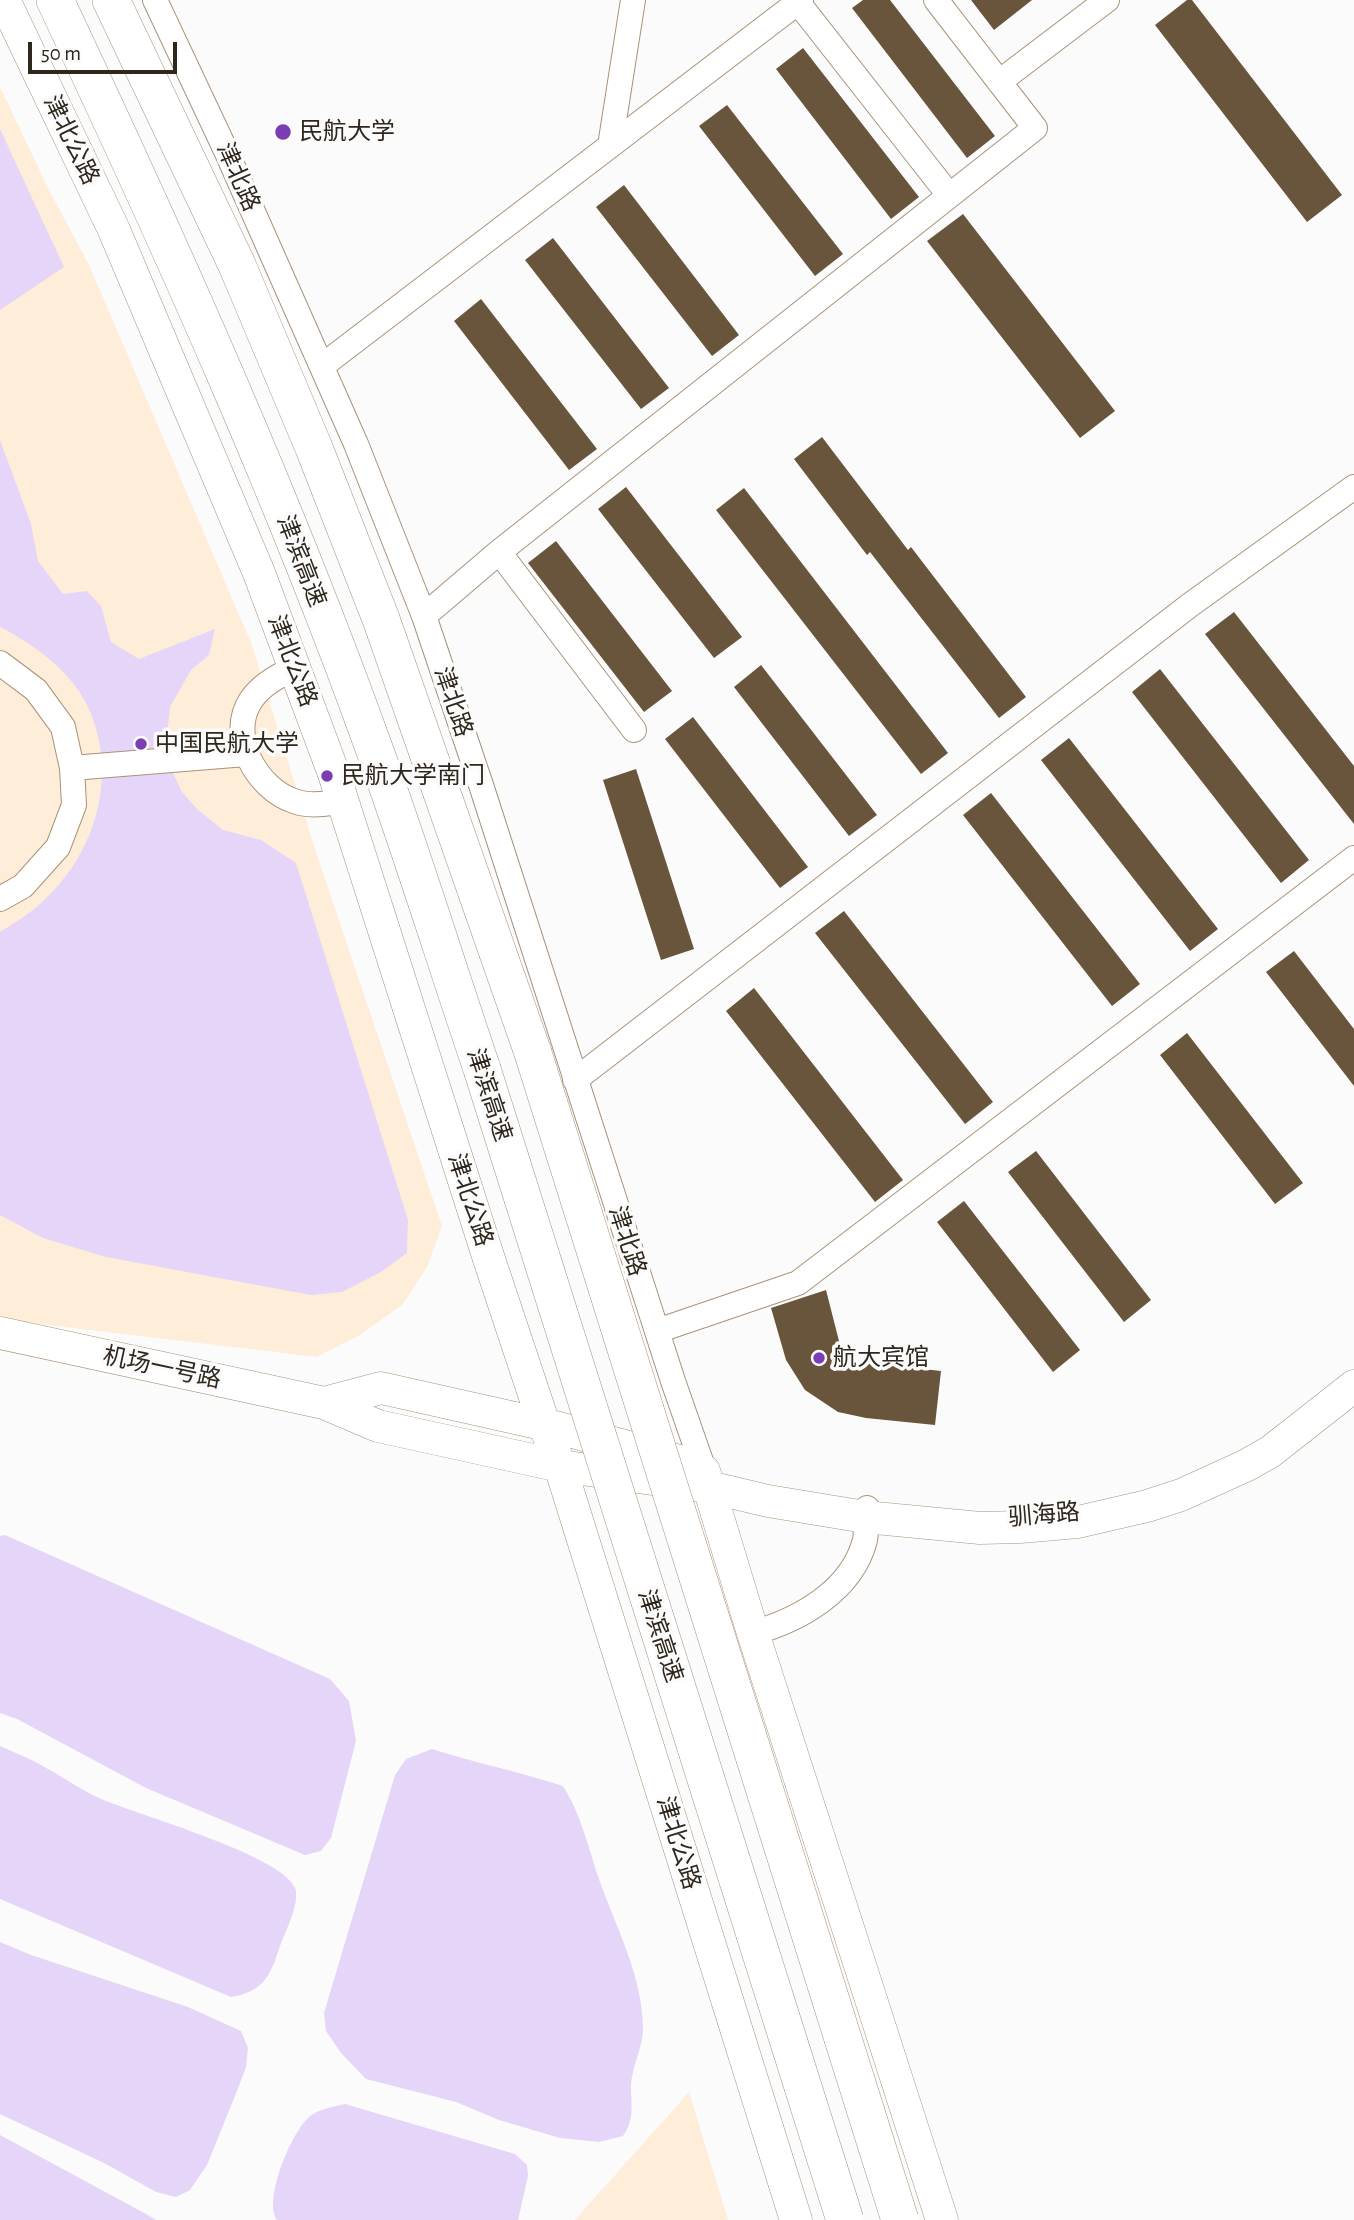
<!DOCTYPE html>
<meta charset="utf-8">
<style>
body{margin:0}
#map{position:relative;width:1354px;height:2220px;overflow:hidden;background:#fbfbfb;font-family:"Alegreya Sans",sans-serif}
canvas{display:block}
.scale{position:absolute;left:28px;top:42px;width:149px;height:32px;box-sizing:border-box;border:4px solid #30271c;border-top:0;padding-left:9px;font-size:21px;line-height:24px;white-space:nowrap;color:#30271c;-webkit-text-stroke:5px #fbfbfb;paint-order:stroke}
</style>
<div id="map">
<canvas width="1354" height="2220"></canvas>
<div class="scale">50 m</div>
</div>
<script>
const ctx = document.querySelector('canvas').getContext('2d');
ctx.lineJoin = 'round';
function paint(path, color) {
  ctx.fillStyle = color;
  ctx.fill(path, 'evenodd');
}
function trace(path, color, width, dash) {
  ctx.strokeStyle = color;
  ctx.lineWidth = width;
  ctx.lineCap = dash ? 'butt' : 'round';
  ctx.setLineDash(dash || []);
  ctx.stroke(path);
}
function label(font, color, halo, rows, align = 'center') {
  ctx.font = font + ' "Alegreya Sans","Noto Sans SC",sans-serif';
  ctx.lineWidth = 7;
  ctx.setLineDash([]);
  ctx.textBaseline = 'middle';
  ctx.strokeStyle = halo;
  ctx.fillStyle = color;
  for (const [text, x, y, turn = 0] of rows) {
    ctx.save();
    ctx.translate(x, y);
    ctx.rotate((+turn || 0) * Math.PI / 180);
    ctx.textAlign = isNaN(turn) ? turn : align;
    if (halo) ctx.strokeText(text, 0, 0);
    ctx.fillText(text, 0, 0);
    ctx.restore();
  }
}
paint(new Path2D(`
 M0,87L49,190L89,265L252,645L313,843L442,1226L427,1267L403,1304L360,1335L317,1357L23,1322L0,1316Z
 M689,2092L728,2220H575Z`), '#feedd8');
paint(new Path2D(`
 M0,129L64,267L0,310Z
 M0,440L31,524L38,561L63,594L87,591L101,606L111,642L139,659L215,629L209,655L191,670L170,707L167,734L173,773L182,792L197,809L223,830L261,840L296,863L408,1220L407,1253L381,1272L342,1292L311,1295L106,1257L43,1238L0,1215V932C14,923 28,915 40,904C96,855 120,774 87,705C70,670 33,644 0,627Z
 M5,1535L330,1679L349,1701L356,1741L331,1838L321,1851L305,1855L146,1788L17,1719L0,1713V1536Z
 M0,1746C16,1753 33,1760 48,1769C65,1778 81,1790 99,1798C137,1815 280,1854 295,1888C301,1902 284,1934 279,1949C270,1977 262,1992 231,1997L0,1899Z
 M432,1749C476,1763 520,1772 563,1786C583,1817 590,1856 603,1890C620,1936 642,1977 643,2028C643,2047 632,2066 631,2085C631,2105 635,2119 623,2136L599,2142L560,2138L499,2120L456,2102L366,2079L341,2053L326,2031L324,2013L395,1775L406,1759Z
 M0,1942L31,1955L188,2007L241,2031L248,2048L246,2067L237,2091L207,2165L190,2190L176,2197L156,2192L104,2163L0,2114Z
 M345,2104L515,2154L527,2165L528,2176L518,2220H277C263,2200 291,2133 309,2117C318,2109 333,2107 345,2104Z
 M0,2135L146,2214L156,2220H0Z`), '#e5d6f9');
paint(new Path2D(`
 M863,0H890L995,136L967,158L852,8Z
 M971,0H1032L994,30Z
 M1187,0H1192L1342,195L1307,222L1155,25Z
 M803,48L919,197L891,219L776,69Z
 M727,105L843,254L815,276L699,126Z
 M624,185L739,335L712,356L596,207Z
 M963,214L1115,411L1080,438L927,241Z
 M553,238L669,388L641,409L525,260Z
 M481,299L597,449L569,470L454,321Z
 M822,437L908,550L911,547L1026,697L999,718L870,552L867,555L794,459Z
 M626,487L742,637L714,658L598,509Z
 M744,488L948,753L921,774L716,510Z
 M556,541L672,691L644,712L528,563Z
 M1234,612L1354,766V824L1205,634Z
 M761,665L877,815L849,836L734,687Z
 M1160,669L1309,860L1281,883L1132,692Z
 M693,717L808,867L780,888L665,739Z
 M1069,738L1218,929L1190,951L1041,760Z
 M636,769L694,949L661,960L603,780Z
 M991,793L1140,984L1112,1006L963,815Z
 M844,911L993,1102L965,1124L815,933Z
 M1294,951L1354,1029V1086L1266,972Z
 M754,988L903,1180L875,1202L726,1011Z
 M1187,1033L1303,1183L1275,1204L1160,1055Z
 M1036,1151L1151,1300L1124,1322L1008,1172Z
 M964,1201L1080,1350L1053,1372L937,1222Z
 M826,1290L839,1341L848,1356L859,1362L941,1371L935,1425L866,1418L838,1412L805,1390L786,1360L771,1308Z`), '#69553b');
const minor = new Path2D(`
 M155,0L227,153L356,444L424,616L481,785L673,1381L703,1467
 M796,0L949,195
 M999,82L1107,0
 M610,146L633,0
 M322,366L801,0
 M424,616L499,552
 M0,663L36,690L63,727L72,768L74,805L58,847L23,886L0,899
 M295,668C279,675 261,685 251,700C227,736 257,789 294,801C309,807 327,804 342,801
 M634,730L499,552L1035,128L936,0
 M72,768L246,754
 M575,1080L1190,605L1354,487
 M657,1331L798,1283L1354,858
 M753,1633C799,1620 852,1591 865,1540C867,1530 865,1518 867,1508`);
const major = new Path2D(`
 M4,0L114,230L259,573L334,774L489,1259L544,1424L560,1466L796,2220
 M0,1333L324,1403L378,1426L560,1466L709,1487L768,1501L865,1517L980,1528L1020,1527L1078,1522L1147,1506L1181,1495L1245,1466L1270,1452L1354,1386
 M324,1403L381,1388L555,1427L679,1461
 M704,1471L753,1633L942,2220`);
const highway = new Path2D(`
 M55,0C171,246 283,495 375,751C413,856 446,963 482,1069
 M111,0L237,265L314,448L381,619L533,1053`);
trace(minor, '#a99377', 26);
trace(major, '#a99377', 33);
trace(highway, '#a99377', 38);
trace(minor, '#fff', 24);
trace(major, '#fff', 32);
trace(highway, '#fff', 37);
const highwayBridge = new Path2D(`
 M533,1053L900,2220
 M482,1069L845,2220`);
trace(highwayBridge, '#a99377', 38, []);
trace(highwayBridge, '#fff', 37);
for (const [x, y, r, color] of [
 [283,132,9,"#7b3db3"],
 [141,744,7,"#7b3db3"],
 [327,776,7,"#7b3db3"],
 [819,1358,7,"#7b3db3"]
]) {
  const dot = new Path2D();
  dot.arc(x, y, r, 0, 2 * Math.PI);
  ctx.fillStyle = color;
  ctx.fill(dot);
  trace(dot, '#fbfbfb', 2.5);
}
label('24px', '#30271c', '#fbfbfb', [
 ["民航大学",299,132],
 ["中国民航大学",155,744],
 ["民航大学南门",341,776],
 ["航大宾馆",833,1358]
], 'left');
label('24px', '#30271c', '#fbfbfb', [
 ["津北公路",71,140,64],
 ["津北路",238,177,66],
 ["津滨高速",301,561,69],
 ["津北公路",292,661,69],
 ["津北路",453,702,71],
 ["津滨高速",489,1095,72],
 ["津北公路",470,1200,72],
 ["津北路",627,1241,72],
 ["机场一号路",162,1368,12],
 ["驯海路",1044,1515,-5],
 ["津滨高速",660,1636,72],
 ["津北公路",678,1843,73]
]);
</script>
